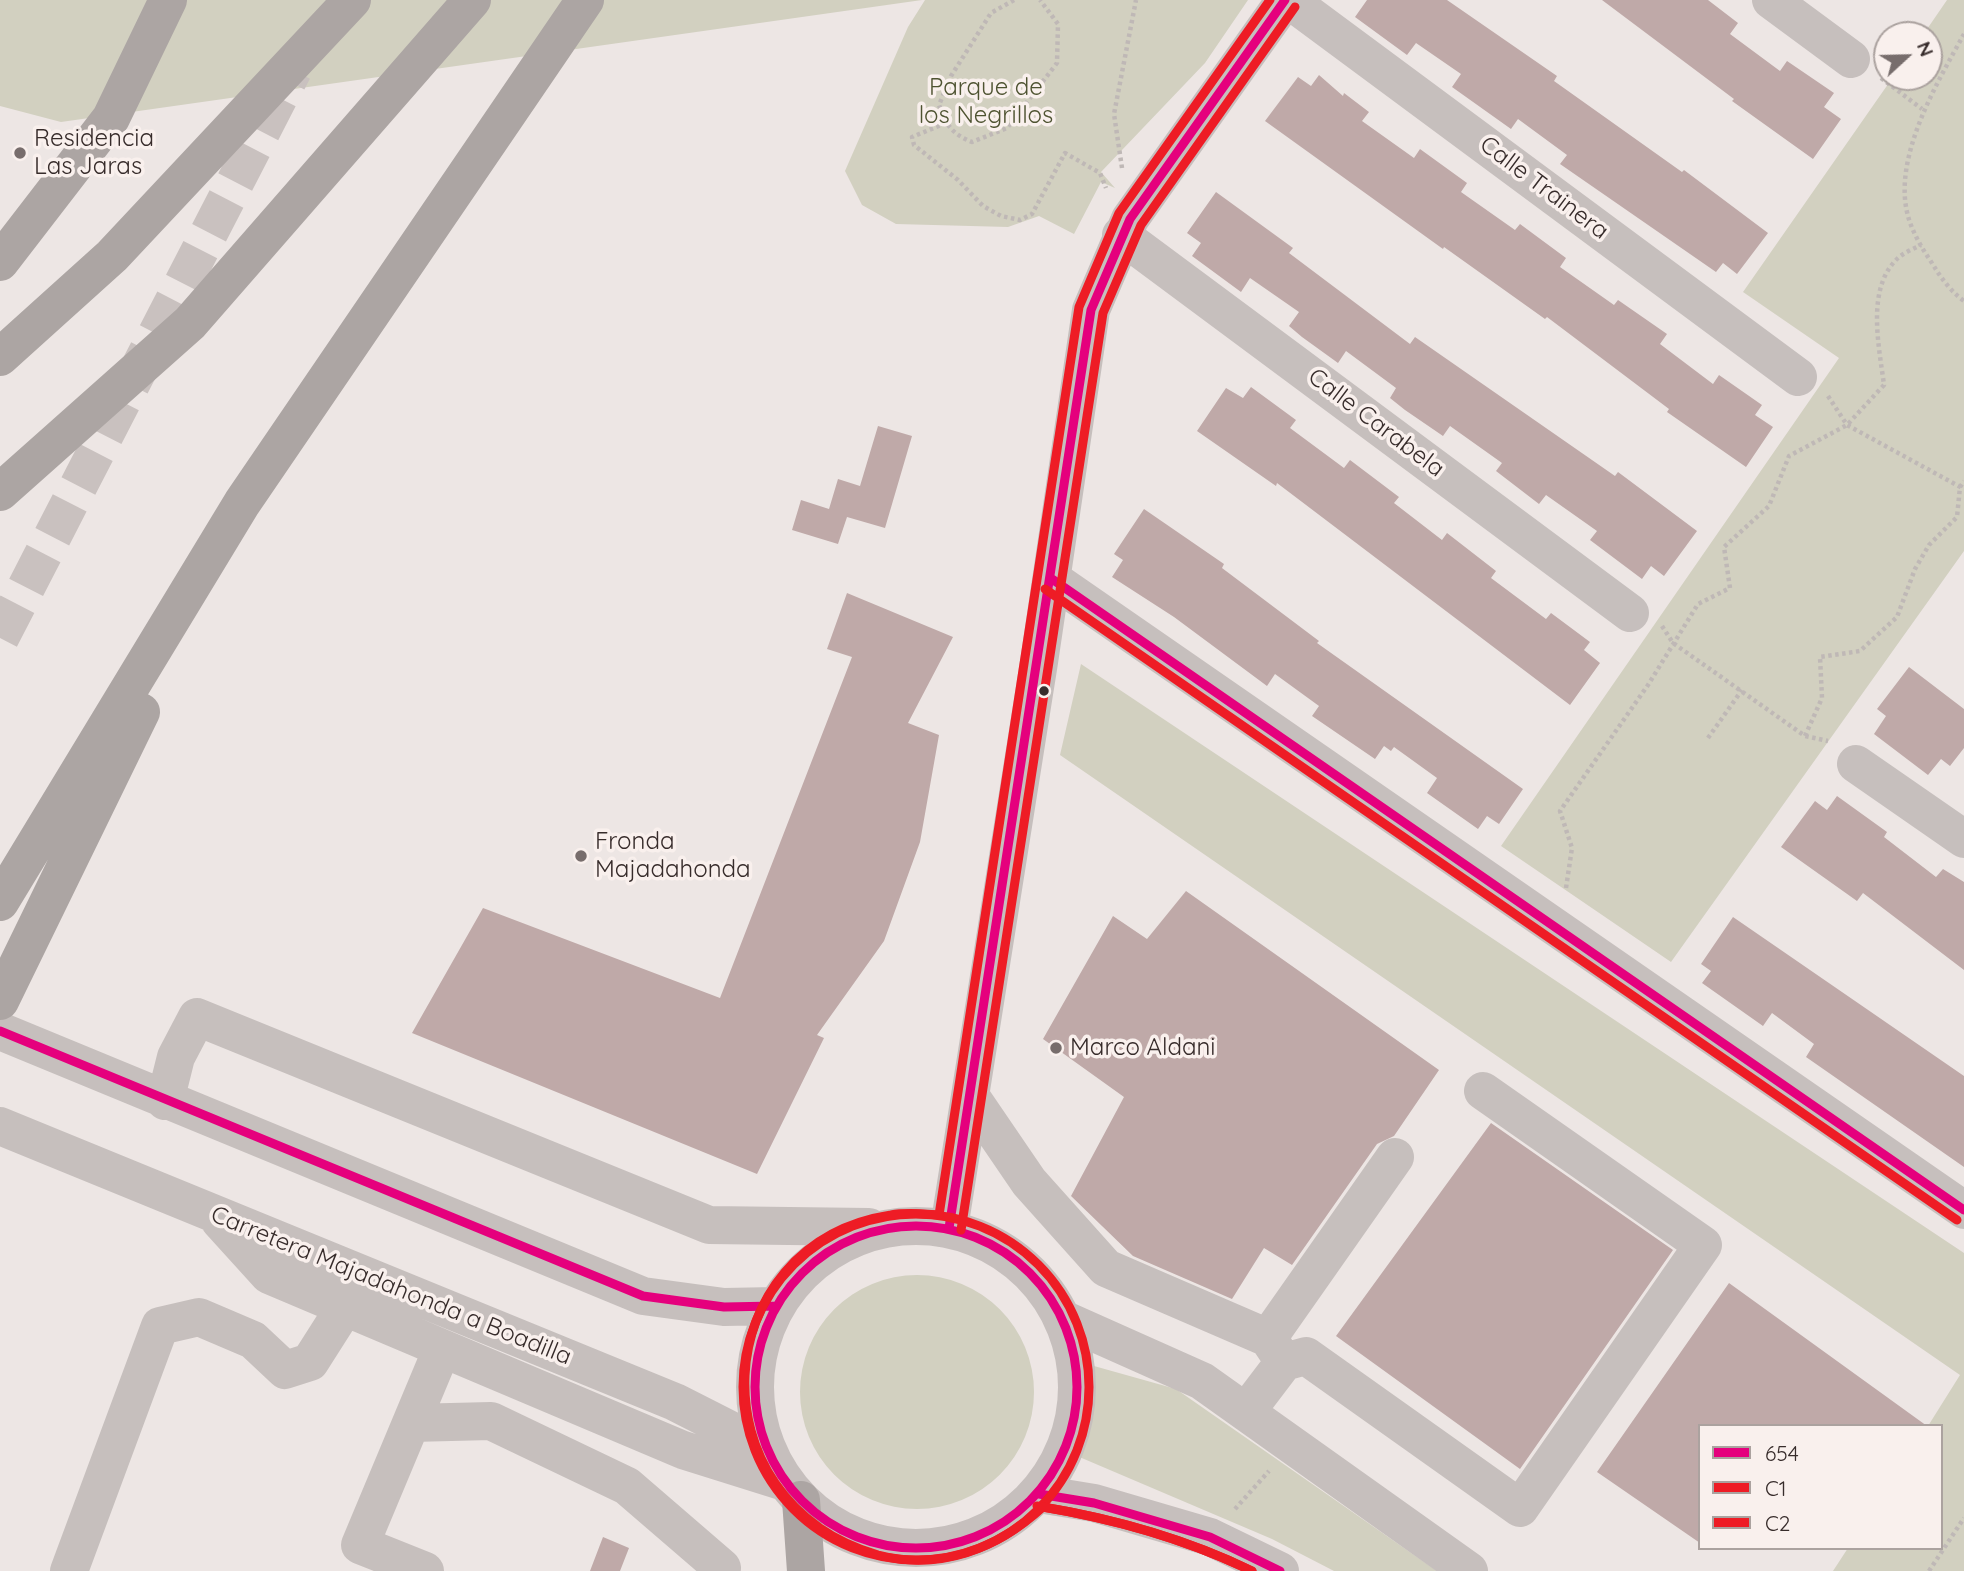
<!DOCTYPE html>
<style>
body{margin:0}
#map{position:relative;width:1964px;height:1571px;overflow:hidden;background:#ede6e4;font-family:Quicksand,sans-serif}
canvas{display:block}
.legend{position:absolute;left:1698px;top:1424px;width:245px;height:126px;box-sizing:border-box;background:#f9f0ed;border:2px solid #aba29f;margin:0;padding:9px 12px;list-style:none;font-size:21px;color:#372c2b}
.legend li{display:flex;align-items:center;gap:14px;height:35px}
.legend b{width:35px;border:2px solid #aba29f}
.north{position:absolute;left:1873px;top:21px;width:70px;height:70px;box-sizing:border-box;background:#f9f0ed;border:2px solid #aba29f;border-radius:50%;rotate:68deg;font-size:19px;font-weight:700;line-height:28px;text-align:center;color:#372c2b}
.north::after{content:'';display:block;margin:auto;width:24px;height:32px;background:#776d6c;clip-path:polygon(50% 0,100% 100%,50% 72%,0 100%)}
</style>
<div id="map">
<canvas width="1964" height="1571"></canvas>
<ul class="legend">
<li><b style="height:9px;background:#e5007d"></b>654</li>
<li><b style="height:9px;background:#ee1c25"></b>C1</li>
<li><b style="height:9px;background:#ee1c25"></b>C2</li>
</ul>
<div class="north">N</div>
</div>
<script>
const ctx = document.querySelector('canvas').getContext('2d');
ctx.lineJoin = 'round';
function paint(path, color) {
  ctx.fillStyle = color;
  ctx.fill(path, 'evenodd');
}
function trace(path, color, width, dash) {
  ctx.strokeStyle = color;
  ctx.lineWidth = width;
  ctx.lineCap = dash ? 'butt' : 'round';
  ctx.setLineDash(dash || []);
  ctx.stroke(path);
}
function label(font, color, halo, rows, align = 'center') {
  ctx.font = font + ' Quicksand,sans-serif';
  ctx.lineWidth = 7;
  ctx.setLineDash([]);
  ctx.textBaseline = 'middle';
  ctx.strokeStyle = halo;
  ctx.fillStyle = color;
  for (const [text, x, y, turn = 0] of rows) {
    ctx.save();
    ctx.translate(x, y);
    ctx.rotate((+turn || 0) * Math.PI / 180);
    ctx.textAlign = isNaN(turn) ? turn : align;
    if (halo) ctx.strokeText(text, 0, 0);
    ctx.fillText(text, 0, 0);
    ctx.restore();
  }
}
paint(new Path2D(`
 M0,0H922L61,122L0,106Z
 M925,0H1248L1205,63L1101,172L1115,188L1101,182L1074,234L1039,216L1008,227L896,224L862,205L845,171L908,27Z
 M1947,0H1964V551L1671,962L1501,846L1839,358L1743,292L1893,77H1929V35H1923Z
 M1081,664L1964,1253V1571H1833L1848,1548H1941V1426H1928L1960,1375L1060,755Z
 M800 1392a117 117 0 1 1 234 0a117 117 0 1 1-234 0Z
 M1094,1366L1176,1389L1437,1571H1334L1272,1539L1077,1456Z`), '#d2d0c0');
paint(new Path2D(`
 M1367,0H1447L1557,76L1554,81L1682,172L1684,170L1768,233L1737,274L1723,263L1716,272L1560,164L1567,155L1518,119L1511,129L1452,87L1461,74L1416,43L1407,55L1355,17Z
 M1602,0H1708L1738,23L1730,34L1780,71L1787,61L1834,93L1824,107L1841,119L1813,159L1732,101L1734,99Z
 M1319,75L1343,96L1344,93L1369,112L1362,121L1414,158L1420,149L1467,183L1461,192L1515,230L1520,224L1566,258L1560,267L1614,305L1618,300L1667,334L1660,344L1713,384L1719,375L1762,405L1755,415L1773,427L1746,467L1667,412L1669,409L1547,317L1545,319L1444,247L1443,249L1265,121L1298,77L1311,86Z
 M1216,192L1293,248L1289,253L1410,344L1415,337L1615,476L1618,472L1697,531L1664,576L1651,566L1642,579L1590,540L1597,531L1546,495L1539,504L1496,471L1502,463L1450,426L1443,436L1405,410L1390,398L1396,388L1346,351L1338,363L1302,337L1289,326L1299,312L1250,278L1241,292L1192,256L1201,243L1187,233Z
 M1251,387L1296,420L1290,428L1344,468L1350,460L1399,497L1394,503L1442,540L1447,533L1496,571L1491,578L1546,619L1551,613L1590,642L1584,650L1600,663L1570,705L1277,483L1276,486L1197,431L1226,388L1243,398Z
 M878,426L912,436L885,528L847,517L838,544L792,530L801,500L829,509L838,479L860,486Z
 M1144,509L1224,564L1222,568L1319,641L1317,643L1523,789L1499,824L1487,816L1478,829L1427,793L1437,778L1394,747L1391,751L1384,746L1375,759L1312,716L1319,706L1275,674L1267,686L1174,617L1112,577L1123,560L1114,554Z
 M847,593L953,637L908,723L939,735L920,842L884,941L817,1035L824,1038L757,1174L412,1033L483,908L720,998L852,657L827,649Z
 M1909,667L1964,709V748L1950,766L1941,759L1928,775L1874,734L1886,716L1877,709Z
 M1837,796L1887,832L1884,837L1936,877L1943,869L1964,882V970L1863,893L1857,901L1781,847L1815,801L1827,810Z
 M1186,891L1439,1070L1394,1136L1377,1144L1292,1265L1264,1248L1232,1299L1133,1256L1071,1196L1124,1097L1043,1039L1113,916L1147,939Z
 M1733,917L1964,1076V1167L1806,1057L1814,1044L1772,1013L1763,1026L1702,983L1711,971L1701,964Z
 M1491,1123L1673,1250L1520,1469L1336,1336Z
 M1729,1283L1927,1426H1700V1543L1597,1472Z
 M603,1537L629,1548L620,1571H590Z`), '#bfa9a8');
trace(new Path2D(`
 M0,638L293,70`), '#c9c1bf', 38, [38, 19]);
trace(new Path2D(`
 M1014,0L991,13L951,76L939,105C946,125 952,134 972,142L1007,128L1057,63L1058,24L1040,0
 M1964,34C1937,83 1892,158 1908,216C1912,231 1921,247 1930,260C1940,276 1948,289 1964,301
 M1881,78L1922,109
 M946,123L912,137L914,145L958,180L983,206L1001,216L1020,220L1032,214L1065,153L1100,173L1106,188
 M1122,168L1114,114L1136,0
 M1828,396L1847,425L1964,489
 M1662,626L1673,643L1805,736L1828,741
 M1805,736L1822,698L1820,657L1860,651L1897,617L1915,569L1929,545L1957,517L1960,487L1964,481
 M1708,738L1742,690
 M1566,888L1572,848L1560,811L1648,685L1698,604L1730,588L1724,547L1769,506L1789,456L1847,425L1884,385C1879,346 1866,289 1897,259C1903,253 1913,249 1921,245
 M1235,1509L1269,1471
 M1929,1571L1964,1518`), '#bfb8b6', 4.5, [3.5, 3.5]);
trace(new Path2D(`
 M1289,0L1798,377
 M1771,0L1851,59
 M1121,235L1630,613
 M1052,579L1964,1210
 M1856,764L1964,839
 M0,1031L643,1296L724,1307L776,1306
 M971,1097L1029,1182L1106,1268L1268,1338
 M165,1101L176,1057L197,1017L709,1225L869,1227
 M0,1126L675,1402L738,1434L773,1462
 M220,1221L269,1275L683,1450L785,1482
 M755 1387a161 161 0 1 1 322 0a161 161 0 1 1-322 0Z
 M949,1228L1039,662L1091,310L1130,219L1285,0
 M1063,1319L1202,1381L1469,1571
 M1284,1362L1306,1356L1520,1508L1703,1245L1483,1091
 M1246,1412L1284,1362L1268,1338L1395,1157
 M411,1423L491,1421L627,1486L722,1568
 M1039,1494L1094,1503L1210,1537L1280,1571
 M69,1571L160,1326L199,1317L253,1340L285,1370L310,1362L345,1307
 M425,1571L360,1545L442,1349`), '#c6bfbd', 38);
trace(new Path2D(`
 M0,262L111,118L168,0
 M0,357L112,256L352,0
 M0,492L190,323L472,0
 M0,902L242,503L585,0
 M0,1001L141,712
 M801,1500L806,1571`), '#aca5a3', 38);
trace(new Path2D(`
 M1052,579L1964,1210
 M0,1031L643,1296L724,1307L776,1306
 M755 1387a161 161 0 1 1 322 0a161 161 0 1 1-322 0Z
 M949,1228L1091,310L1130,219L1285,0
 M1039,1494L1094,1503L1210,1537L1280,1571`), '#e5007d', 9);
trace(new Path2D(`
 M1045,589L1957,1220
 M743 1387a173 173 0 1 1 346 0a173 173 0 1 1-346 0Z
 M961,1230L1103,313L1141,225L1295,7
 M1037,1506C1111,1518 1184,1538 1252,1571`), '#ee1c25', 9);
trace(new Path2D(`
 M1252,1571C1186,1539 1115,1519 1043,1507C997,1549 940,1571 878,1555C691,1501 706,1243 891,1215C907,1212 923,1214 939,1215L1079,307L1119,213L1270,0`), '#ee1c25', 9);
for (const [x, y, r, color] of [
 [20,153,7,"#776d6c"],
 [1044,691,6,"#372c2b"],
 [581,856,7,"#776d6c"],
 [1056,1048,7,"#776d6c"]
]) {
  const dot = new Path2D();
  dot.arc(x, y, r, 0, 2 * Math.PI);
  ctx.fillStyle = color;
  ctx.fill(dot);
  trace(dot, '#f9f0ed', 2.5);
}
label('24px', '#4e5331', '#f9f0ed', [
 ["Parque de",986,88],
 ["los Negrillos",986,116]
]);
label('24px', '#372c2b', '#f9f0ed', [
 ["Residencia",34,139],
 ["Las Jaras",34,167],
 ["Fronda",595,842],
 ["Majadahonda",595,870],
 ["Marco Aldani",1070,1048]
], 'left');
label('24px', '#372c2b', '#f9f0ed', [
 ["Calle Trainera",1544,188,37],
 ["Calle Carabela",1376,423,37],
 ["Carretera Majadahonda a Boadilla",391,1286,22]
]);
</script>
